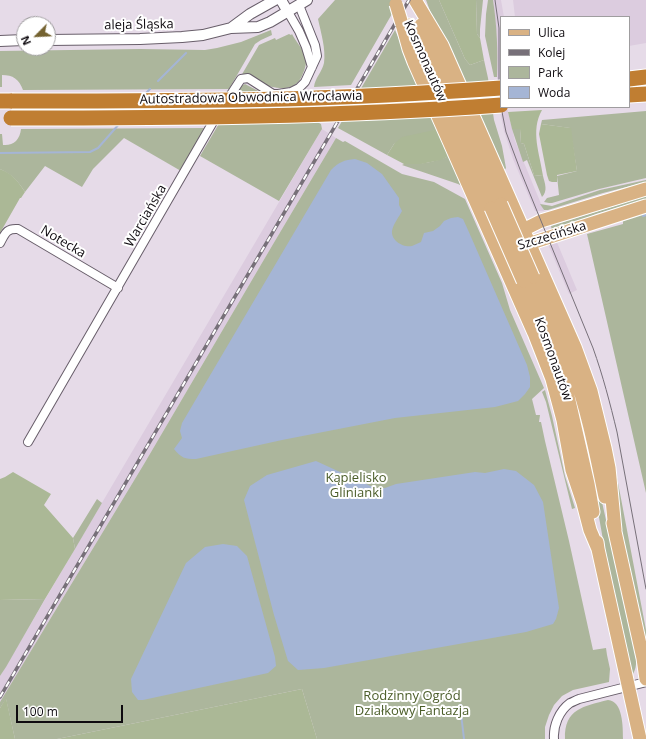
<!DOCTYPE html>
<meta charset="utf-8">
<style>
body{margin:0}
#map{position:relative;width:646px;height:739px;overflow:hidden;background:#e6dbe8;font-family:"Open Sans",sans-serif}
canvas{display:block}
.legend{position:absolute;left:500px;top:16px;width:130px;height:92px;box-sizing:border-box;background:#fff;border:1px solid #9f9d9f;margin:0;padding:5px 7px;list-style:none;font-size:12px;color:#0e0a0f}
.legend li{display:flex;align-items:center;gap:8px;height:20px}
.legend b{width:20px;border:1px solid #9f9d9f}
.north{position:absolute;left:16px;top:16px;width:40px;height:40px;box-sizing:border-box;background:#fff;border:1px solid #9f9d9f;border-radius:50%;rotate:246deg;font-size:11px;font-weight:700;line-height:16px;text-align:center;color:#0e0a0f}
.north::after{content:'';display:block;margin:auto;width:14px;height:18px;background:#746230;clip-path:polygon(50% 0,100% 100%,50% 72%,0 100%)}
.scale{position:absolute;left:16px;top:705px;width:107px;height:18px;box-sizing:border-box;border:2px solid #0e0a0f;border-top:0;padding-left:5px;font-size:12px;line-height:14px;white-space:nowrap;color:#0e0a0f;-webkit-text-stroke:3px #fff;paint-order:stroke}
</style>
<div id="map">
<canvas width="646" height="739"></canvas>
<ul class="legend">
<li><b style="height:5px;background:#d9b284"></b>Ulica</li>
<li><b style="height:5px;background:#777079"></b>Kolej</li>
<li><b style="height:11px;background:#acb69c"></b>Park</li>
<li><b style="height:11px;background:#a5b5d5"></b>Woda</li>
</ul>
<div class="north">N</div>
<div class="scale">100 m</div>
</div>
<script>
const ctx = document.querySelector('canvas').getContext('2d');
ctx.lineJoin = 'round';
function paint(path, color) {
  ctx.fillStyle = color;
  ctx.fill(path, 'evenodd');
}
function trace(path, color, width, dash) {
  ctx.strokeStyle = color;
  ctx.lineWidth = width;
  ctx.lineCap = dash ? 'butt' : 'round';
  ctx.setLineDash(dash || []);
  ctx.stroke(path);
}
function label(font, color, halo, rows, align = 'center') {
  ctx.font = font + ' "Open Sans",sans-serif';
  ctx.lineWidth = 4;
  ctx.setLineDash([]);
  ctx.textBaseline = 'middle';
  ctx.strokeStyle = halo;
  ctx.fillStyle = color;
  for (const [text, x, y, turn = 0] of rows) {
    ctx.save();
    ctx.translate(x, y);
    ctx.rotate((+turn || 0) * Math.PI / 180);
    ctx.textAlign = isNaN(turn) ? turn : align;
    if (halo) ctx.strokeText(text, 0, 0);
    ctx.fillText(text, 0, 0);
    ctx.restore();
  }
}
paint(new Path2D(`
 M493,0H501L504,17H501V107H507L515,141L544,211H535L513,159L504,131L499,107L497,94V39Z
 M513,0H646V43L629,46V17H515Z
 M322,129L336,138L269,251L144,464L0,702V676Z
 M556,240L577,290L569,294L548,244Z`), '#dcccdf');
paint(new Path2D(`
 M335,0H400L351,85L314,87C315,78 322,72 324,63C326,49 321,33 318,19Z
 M426,0H439L465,59L470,65L484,60L488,78L494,120L502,146L506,168L504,171L433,19Z
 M476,0H483L480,29V38L477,34Z
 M488,0H493C497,26 498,51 497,77H494L485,36L486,14Z
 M271,30L272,35L261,40L255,44L229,89L23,90C19,79 13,75 2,75V87H0V51L140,49L205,50L217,48L241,42Z
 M395,30L439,129L394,144L387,155L338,128Z
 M289,34L291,35L292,34C296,42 304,50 306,58C307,64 304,71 302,76C291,100 258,82 241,76L259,45L275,38L276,40Z
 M245,84L321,124L322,129L279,201L200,156L241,86Z
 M646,111V178L599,189L552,203H549L544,202L547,198L559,195L557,176L577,171L570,128L541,124L542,120Z
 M206,128L181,171L124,138L93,169L82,187L45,166L25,192C17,180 13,175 0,169V134H2L3,145C13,146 20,140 21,129Z
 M512,129H520L521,143L524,144L534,175L543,176C545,184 548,191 542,197L527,160L523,162Z
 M336,138L343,142L345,141L402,174L434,182L465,199L502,283L510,310L544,388L532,399L536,415H540L539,422H541L545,441L569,541L593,650L606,648L607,655L610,669L609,682L573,690L562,696L554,705L549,715L545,727V739H317L302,689L57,739H15L6,699L0,708V702L144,464L269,251Z
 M451,155L462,186L458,184L402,165L404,164C422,164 434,163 451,155Z
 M646,180V182L603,193L548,210H544L540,204L552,206L600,190Z
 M646,196V199L596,214L570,225L552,231L551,226Z
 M646,213V493L587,234L623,224V221Z
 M529,279L573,383L602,502L634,648C636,657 638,665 633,674L632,673L607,562L595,495Z
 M545,390L552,416L565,476L575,508L572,509L546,402L542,392Z
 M615,467L646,630V642L618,514Z
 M97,499L102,503L75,549L73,538Z
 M45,599L6,667L0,676V600Z
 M608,700C623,701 623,727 623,739H565C564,709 584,706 608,700Z`), '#acb69c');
paint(new Path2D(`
 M439,0H476L477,34L480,38L484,60L470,65L465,59Z
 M542,110C530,131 540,154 543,176L534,175L524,144L521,143L520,129H512L508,112Z
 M541,124L571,128L577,171L557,175V182H552L549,181L547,175L539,134Z
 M439,129L451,155L441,160L421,164H404L387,155L394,144L402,137Z
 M0,169C13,174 17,180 25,192L21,198H20L0,233Z
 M13,472L51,494L44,505L73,538L75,549L45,599L0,600V479L5,477Z
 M302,689L317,739H57Z
 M6,698L15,739H0V708Z`), '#abb896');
paint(new Path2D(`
 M355,159L367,163L382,174L399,198V205L402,211C399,217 393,224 392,231C391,241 404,248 412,246C415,245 418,243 421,242L424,233L433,231L440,226L444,221L451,218L458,217L463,219L468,230L527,365L530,377V387L525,394L518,401L495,407L395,418L282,440L196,459C185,459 181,458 174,449L182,438L180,431L182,423L331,170C339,162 344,160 355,159Z
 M316,461L377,489L385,488L396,484L475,472L485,473L504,469L516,471L534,485L543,502L559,608L556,619L553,624L526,632L324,668L298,670L288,661L274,615L244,500L250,486L267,475Z
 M223,544L237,546L247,556L275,657L276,666L268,673L143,700H138L132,692L131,679L186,563L205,547Z`), '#a5b5d5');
trace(new Path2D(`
 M158,81L186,53
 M145,94L150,89
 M0,153L90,152L98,148L120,123
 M643,216L646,215
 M461,705H460L464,739`), '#a5b5d5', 2);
const minor = new Path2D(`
 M288,12L299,31L306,47L312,67
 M0,243C5,234 6,228 18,229L118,288
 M28,442L213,122L241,79L248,78L273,94H278L291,92L299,88L305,82L317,56L315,45L299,5
 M554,739C553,726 559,711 570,703C573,702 576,700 579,699L646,682`);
const tertiary = new Path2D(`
 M281,0L288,12
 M231,28L250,14L275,0
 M48,40L140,39L182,37L203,35L231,28L258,27L270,22L307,0
 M0,41L24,40`);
const primary = new Path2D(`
 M415,0L442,45L575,347L591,391L605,448L609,468L615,530
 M402,24L409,49L414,62L534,333L552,379L563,420L572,470L583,503L590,530L598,549
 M409,25L491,208
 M421,25L501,204
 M517,233L541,221L646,189
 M522,246L646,206
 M533,277C547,308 561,338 573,370C588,411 596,454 605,497
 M523,281L551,345L567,392L588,484L593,512
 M613,523L643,658L646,679
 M597,542L598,549L640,739`);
const motorway = new Path2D(`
 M629,79L646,77
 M629,95L646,94
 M0,101H12`);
trace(minor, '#685e6a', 10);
trace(tertiary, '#685e6a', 12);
trace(primary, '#fff', 15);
trace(motorway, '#fff', 17);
trace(minor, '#fff', 8);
trace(tertiary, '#fff', 10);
trace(primary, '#d9b284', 13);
trace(motorway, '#c07e32', 15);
trace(new Path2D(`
 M495,0L499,28V93L501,107L506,132L521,172L593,348C603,376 610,403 617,432L646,589`), '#777079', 1);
const rail = new Path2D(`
 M0,697L409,0`);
trace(rail, '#777079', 3.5);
trace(rail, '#fff', 2, [6]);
const primaryBridge = new Path2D(`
 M396,4L402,24
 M501,204L533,277
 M491,208L523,281`);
const motorwayBridge = new Path2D(`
 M12,101C102,101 193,101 284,99C356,97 429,93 501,88
 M11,118C175,118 338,117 501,105`);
trace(primaryBridge, '#fff', 15, []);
trace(motorwayBridge, '#fff', 17, []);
trace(primaryBridge, '#d9b284', 13);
trace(motorwayBridge, '#c07e32', 15);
label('13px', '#0e0a0f', '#fff', [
 ["aleja Śląska",139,25,-1],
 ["Kosmonautów",425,61,66],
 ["Autostradowa Obwodnica Wrocławia",251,98,-1],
 ["Warciańska",146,216,-60],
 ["Szczecińska",552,236,-17],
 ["Notecka",63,242,31],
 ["Kosmonautów",553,359,70]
]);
label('13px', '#4c5e2a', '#fff', [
 ["Kąpielisko",356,478],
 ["Glinianki",356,493],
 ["Rodzinny Ogród",412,696],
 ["Działkowy Fantazja",412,711]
]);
</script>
